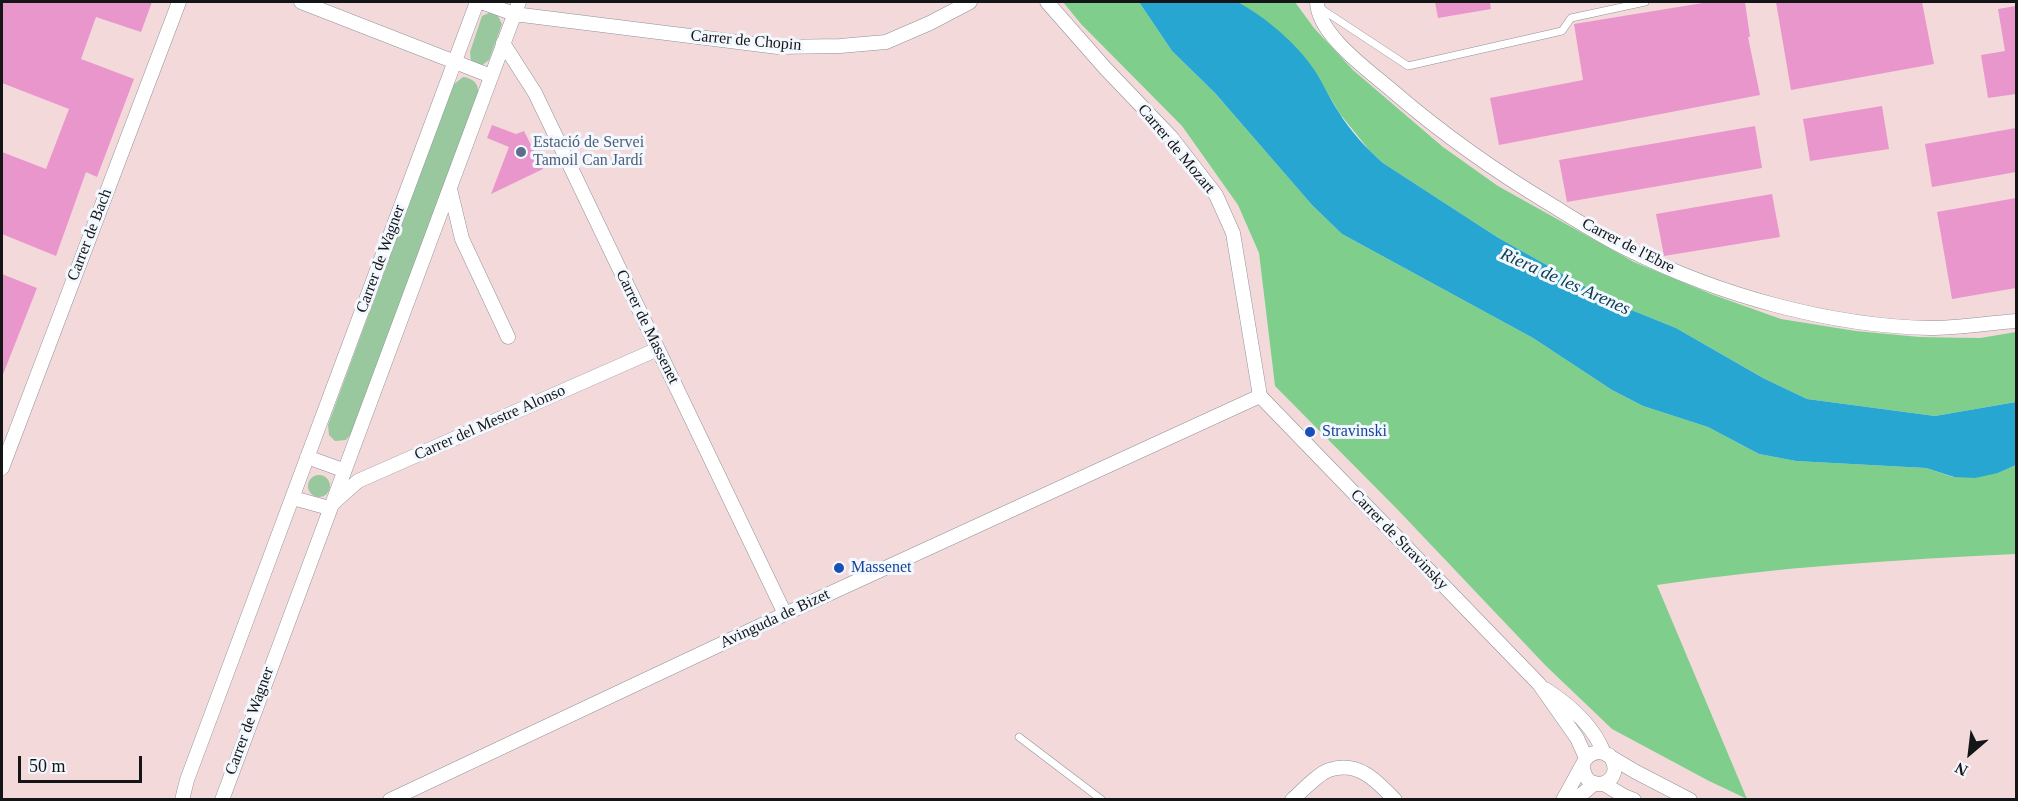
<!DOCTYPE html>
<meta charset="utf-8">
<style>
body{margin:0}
#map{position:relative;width:2018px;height:801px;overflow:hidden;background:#e6ebf0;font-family:"Times New Roman",serif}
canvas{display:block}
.frame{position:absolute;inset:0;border:3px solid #141517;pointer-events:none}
.north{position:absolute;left:1940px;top:723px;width:60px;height:60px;-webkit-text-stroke:4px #f3f8fe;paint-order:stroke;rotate:208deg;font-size:16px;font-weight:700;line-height:24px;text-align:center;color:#141517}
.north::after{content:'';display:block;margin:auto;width:21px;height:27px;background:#141517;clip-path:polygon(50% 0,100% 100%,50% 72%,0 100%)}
.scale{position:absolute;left:18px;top:756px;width:124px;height:27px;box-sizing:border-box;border:3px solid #141517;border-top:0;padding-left:8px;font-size:18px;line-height:21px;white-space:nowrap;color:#141517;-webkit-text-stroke:4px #f3f8fe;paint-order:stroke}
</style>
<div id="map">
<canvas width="2018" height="801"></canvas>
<div class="frame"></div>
<div class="north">N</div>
<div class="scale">50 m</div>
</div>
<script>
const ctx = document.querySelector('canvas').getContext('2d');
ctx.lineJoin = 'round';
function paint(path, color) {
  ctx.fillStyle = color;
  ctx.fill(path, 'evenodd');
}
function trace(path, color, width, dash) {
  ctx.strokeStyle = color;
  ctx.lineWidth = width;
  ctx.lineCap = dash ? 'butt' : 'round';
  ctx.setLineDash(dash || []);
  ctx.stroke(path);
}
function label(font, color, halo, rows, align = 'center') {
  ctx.font = font + ' "Times New Roman",serif';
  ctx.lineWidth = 6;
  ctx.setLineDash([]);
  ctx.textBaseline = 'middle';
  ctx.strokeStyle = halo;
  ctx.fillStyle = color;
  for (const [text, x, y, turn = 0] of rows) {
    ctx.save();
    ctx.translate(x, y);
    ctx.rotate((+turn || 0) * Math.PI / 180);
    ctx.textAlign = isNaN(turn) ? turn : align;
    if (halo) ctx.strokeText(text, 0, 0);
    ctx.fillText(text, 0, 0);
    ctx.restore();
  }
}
paint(new Path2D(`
 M2,2H1063L1081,24L1182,126L1238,205L1259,253L1275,386L1397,509L1546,666L1612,729L1709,781L1746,799L1657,585L1701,578L1860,562L2016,554V799L2,800Z
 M1295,2H2016V332L1980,338L1920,337L1856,331L1781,319L1711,294L1634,262L1498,186L1443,147L1353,70L1314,28Z`), '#f4d9db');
paint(new Path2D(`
 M491,12L497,14L502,24L489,60L481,66L471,62L470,52L482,16Z
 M463,77C473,78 479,84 478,93L351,434L346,440L335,441L329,435L328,425L453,85Z
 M308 486a11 11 0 1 1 22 0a11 11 0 1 1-22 0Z`), '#99c89e');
paint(new Path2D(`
 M1063,2H1139L1172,51L1215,93L1312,205L1342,234L1533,338L1612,390L1643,406L1708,427L1759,454L1796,461L1926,468L1953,477L1998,473L2016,465V554C1896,560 1776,567 1657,585L1747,799L1709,781L1612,729L1546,666L1397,509L1275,386L1259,253L1238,205L1182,126L1081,24Z
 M1237,2H1295L1314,28L1353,70L1443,147L1498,186L1634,262L1711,294L1781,319L1856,331L1920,337L1980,338L2016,332V402L1935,416L1807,399L1763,378L1676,328L1614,303L1497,237L1383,163L1369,150L1340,114L1312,67Z`), '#80ce8c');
paint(new Path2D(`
 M1139,2H1237C1263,15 1296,43 1313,68C1322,81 1329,97 1338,111C1350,131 1367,149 1383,163L1497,237L1614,303L1676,328L1763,378L1807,399L1935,416L2016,402V465L1998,473L1975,478L1954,477L1926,468L1796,461L1759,454L1708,427L1643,406L1612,390L1533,338L1342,234L1312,205L1215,93L1172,51Z`), '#26a6d1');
paint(new Path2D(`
 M2,2H152L141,32L96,17L81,59L134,79L97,177L86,172L56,256L2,234V152L46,169L69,109L2,83Z
 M1435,2H1490L1491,9L1438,18Z
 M1709,2H1745L1750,37H1748L1760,95L1499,145L1490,98L1583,80L1574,24Z
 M1776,2H1922L1934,64L1791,90Z
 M2016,6V94L1988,98L1981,55L2005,51L1998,9Z
 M1882,106L1889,149L1810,161L1803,119Z
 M492,125L516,134L524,131L543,169L491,194L509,147L487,138Z
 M1755,126L1762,168L1567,202L1559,160Z
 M2016,128V172L1932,187L1925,144Z
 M1772,194L1780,237L1664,256L1656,214Z
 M2016,198V288L1952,299L1937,212Z
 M2,274L37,288L2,377Z`), '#e996cd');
const service = new Path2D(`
 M1320,8L1408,66L1562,31L1571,18L1645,2
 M1019,737L1102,800`);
const minor = new Path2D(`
 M301,2L491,76
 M481,2L514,14L778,47L840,46L886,42L930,23L970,2
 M1047,2L1105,68L1171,137L1216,195L1233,233L1260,396
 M1317,2C1318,36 1371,72 1395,93C1444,135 1495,171 1550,204C1576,220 1602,237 1629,250C1719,295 1829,326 1930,328C1959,328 1988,323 2016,321
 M503,43L535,93L785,614
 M450,189L462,239L508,337
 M1260,396L1539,684L1577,738L1586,758
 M307,457L343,470
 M2,468L179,2
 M293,498L329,508
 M330,506L358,481L658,349
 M1545,689C1570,705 1593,725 1604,753
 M1583,765C1584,799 1630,782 1609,755
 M1604,784L1624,796L1634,800
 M182,800L187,780L477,2
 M222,800L519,2
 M390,800L785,614L1260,396
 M1292,800C1301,792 1319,773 1329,770C1358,760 1377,781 1395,800
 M1563,800L1585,760C1590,753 1596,751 1604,753L1636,772L1690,800
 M1575,800L1595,783`);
trace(service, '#8e9298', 8);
trace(minor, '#8e9298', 15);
trace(service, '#fff', 7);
trace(minor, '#fff', 14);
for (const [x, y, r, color] of [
 [521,152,6,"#5c6f8a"],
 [1310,432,6,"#1a4fb4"],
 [839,568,6,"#1a4fb4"]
]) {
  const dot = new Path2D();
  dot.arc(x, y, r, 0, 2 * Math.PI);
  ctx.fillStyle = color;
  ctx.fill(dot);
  trace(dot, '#f3f8fe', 2);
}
label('16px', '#141517', '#f3f8fe', [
 ["Carrer de Chopin",746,41,5],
 ["Carrer de Mozart",1176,149,50],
 ["Carrer de Bach",90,235,-69],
 ["Carrer de l'Ebre",1628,246,27],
 ["Carrer de Wagner",381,259,-70],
 ["Carrer de Massenet",647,327,64],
 ["Carrer del Mestre Alonso",490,423,-24],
 ["Carrer de Stravinsky",1399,540,46],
 ["Avinguda de Bizet",775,619,-25],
 ["Carrer de Wagner",250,721,-70]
]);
label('16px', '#4e5e75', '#f3f8fe', [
 ["Estació de Servei",533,143],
 ["Tamoil Can Jardí",533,161]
], 'left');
label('16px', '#164399', '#f3f8fe', [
 ["Stravinski",1322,432],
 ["Massenet",851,568]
], 'left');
label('italic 18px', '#0c4052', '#f3f8fe', [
 ["Riera de les Arenes",1565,282,24]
]);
</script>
